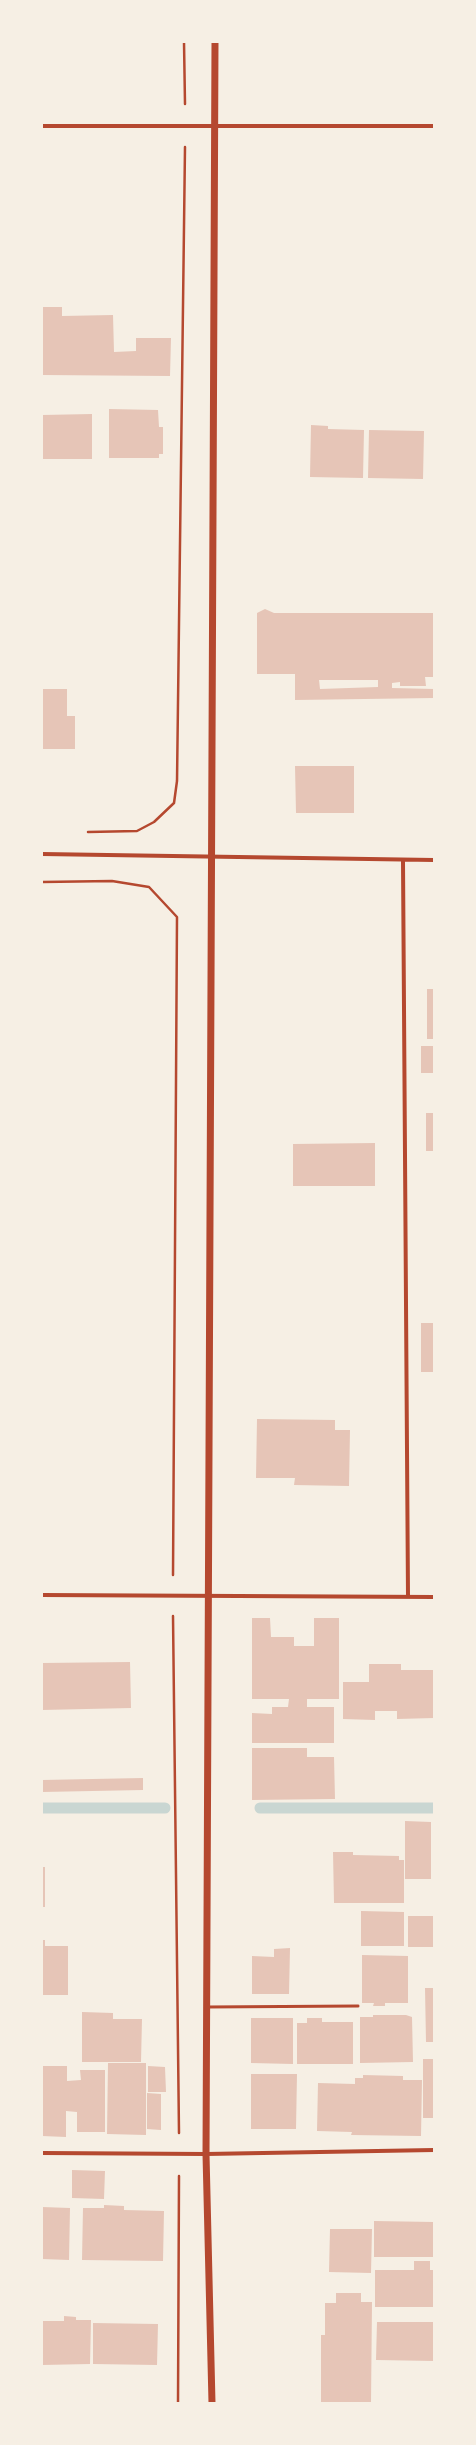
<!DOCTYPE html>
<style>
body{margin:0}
#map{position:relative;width:476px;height:2445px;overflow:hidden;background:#f6efe4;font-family:"Noto Serif",serif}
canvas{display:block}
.frame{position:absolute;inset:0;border:43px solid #f6efe4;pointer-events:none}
</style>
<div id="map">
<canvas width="476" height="2445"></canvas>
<div class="frame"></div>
</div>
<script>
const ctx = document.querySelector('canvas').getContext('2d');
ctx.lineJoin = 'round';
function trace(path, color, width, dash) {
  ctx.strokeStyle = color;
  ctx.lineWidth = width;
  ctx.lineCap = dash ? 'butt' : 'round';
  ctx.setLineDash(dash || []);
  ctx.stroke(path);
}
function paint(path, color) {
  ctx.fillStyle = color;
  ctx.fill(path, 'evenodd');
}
trace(new Path2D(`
 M42,1808H165
 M260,1808H434`), '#c9d6d2', 11);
paint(new Path2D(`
 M42,307H62V316L113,315L114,352L136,351V338H171L170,376L42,375Z
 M109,409L158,410L159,427H163V454H159V458H109Z
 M92,414V459H42V415Z
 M311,425L328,426V429L364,430L363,478L310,477Z
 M369,430L424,431L423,479L368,478Z
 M265,609L274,613H434V677H425L426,686H400V682L392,683V688L434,689V698L295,700V674H257V613ZM319,680H378V687L320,689Z
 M42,689H67V716H75V749H42Z
 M295,766H354V813H296Z
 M427,989H434V1039H427Z
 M421,1046H434V1073H421Z
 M426,1113H434V1151H426Z
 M375,1143V1186H293V1144Z
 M421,1323H434V1372H421Z
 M257,1419L335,1420V1430H350L349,1486L294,1485L295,1478H256Z
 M252,1618H270L271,1637H294V1646H314V1618H339V1699H307V1707H334V1743H252V1713L272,1714V1707H288L289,1699H252Z
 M130,1662L131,1708L42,1710V1663Z
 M369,1664H401V1670H434V1718L397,1719V1711H375V1720L343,1719V1682H369Z
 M252,1748H307V1757H334L335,1799L252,1800Z
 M143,1778V1790L42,1792V1780Z
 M405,1821L431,1822V1879H405Z
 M333,1852H353V1855L399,1856V1860H404V1903H334Z
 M42,1867H45V1907H42Z
 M361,1911L404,1912V1946H361Z
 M408,1916H434V1947H408Z
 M42,1940H45V1946H68V1995H42Z
 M290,1948L289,1994H252V1956L274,1957V1949Z
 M362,1955L408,1956V2003H385V2006H373L374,2003H362Z
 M425,1988H434V2042H426Z
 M82,2012L113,2013V2019H142L141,2062H82Z
 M373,2015H406L412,2017L413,2062L360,2063V2017H373Z
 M251,2018H293V2064L251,2063Z
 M307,2018H322V2022H353V2064H297V2023H307Z
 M423,2059H434V2118H423Z
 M108,2063H146V2135L107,2134Z
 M42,2066H67V2081L81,2080L80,2070H105V2132H77V2112L66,2111V2137L42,2136Z
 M148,2066L165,2067L166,2092H148Z
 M251,2074H297L296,2129H251Z
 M363,2075L403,2076V2080H422L421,2136L351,2135L352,2132L317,2131L318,2083L355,2084V2078H363Z
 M147,2093L161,2094V2130L147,2129Z
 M72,2170L105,2171L104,2199L72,2198Z
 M104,2205L124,2206V2210L164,2211L163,2261L82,2260L83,2208H104Z
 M42,2207L70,2208L69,2260L42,2259Z
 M374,2221L434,2222V2257H374Z
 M330,2229H372L371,2273L329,2272Z
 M414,2261H430V2270H434V2307H375V2270H414Z
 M336,2293H361V2302H372L371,2403H321V2335H325V2303H336Z
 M64,2316L76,2317V2320H91L90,2364L42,2365V2321H64Z
 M377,2322H434V2361L376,2360Z
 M93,2323L158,2324L157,2365L93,2364Z`), '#e6c5b7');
trace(new Path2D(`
 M184,42L185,104
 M88,832L137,831L154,822L174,803L177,781L185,147
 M42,882L112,881L149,887L177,917L173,1575
 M173,1616L179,2133
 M178,2403L179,2176`), '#b5482f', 2.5);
trace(new Path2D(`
 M207,2007L358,2006`), '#b5482f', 3);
trace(new Path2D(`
 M42,126H434
 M42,854L434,860
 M403,861L408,1596
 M42,1595L434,1597
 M42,2153L206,2154L434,2150`), '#b5482f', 4);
trace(new Path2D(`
 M212,2403L206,2154L215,42`), '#b5482f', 7);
</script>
